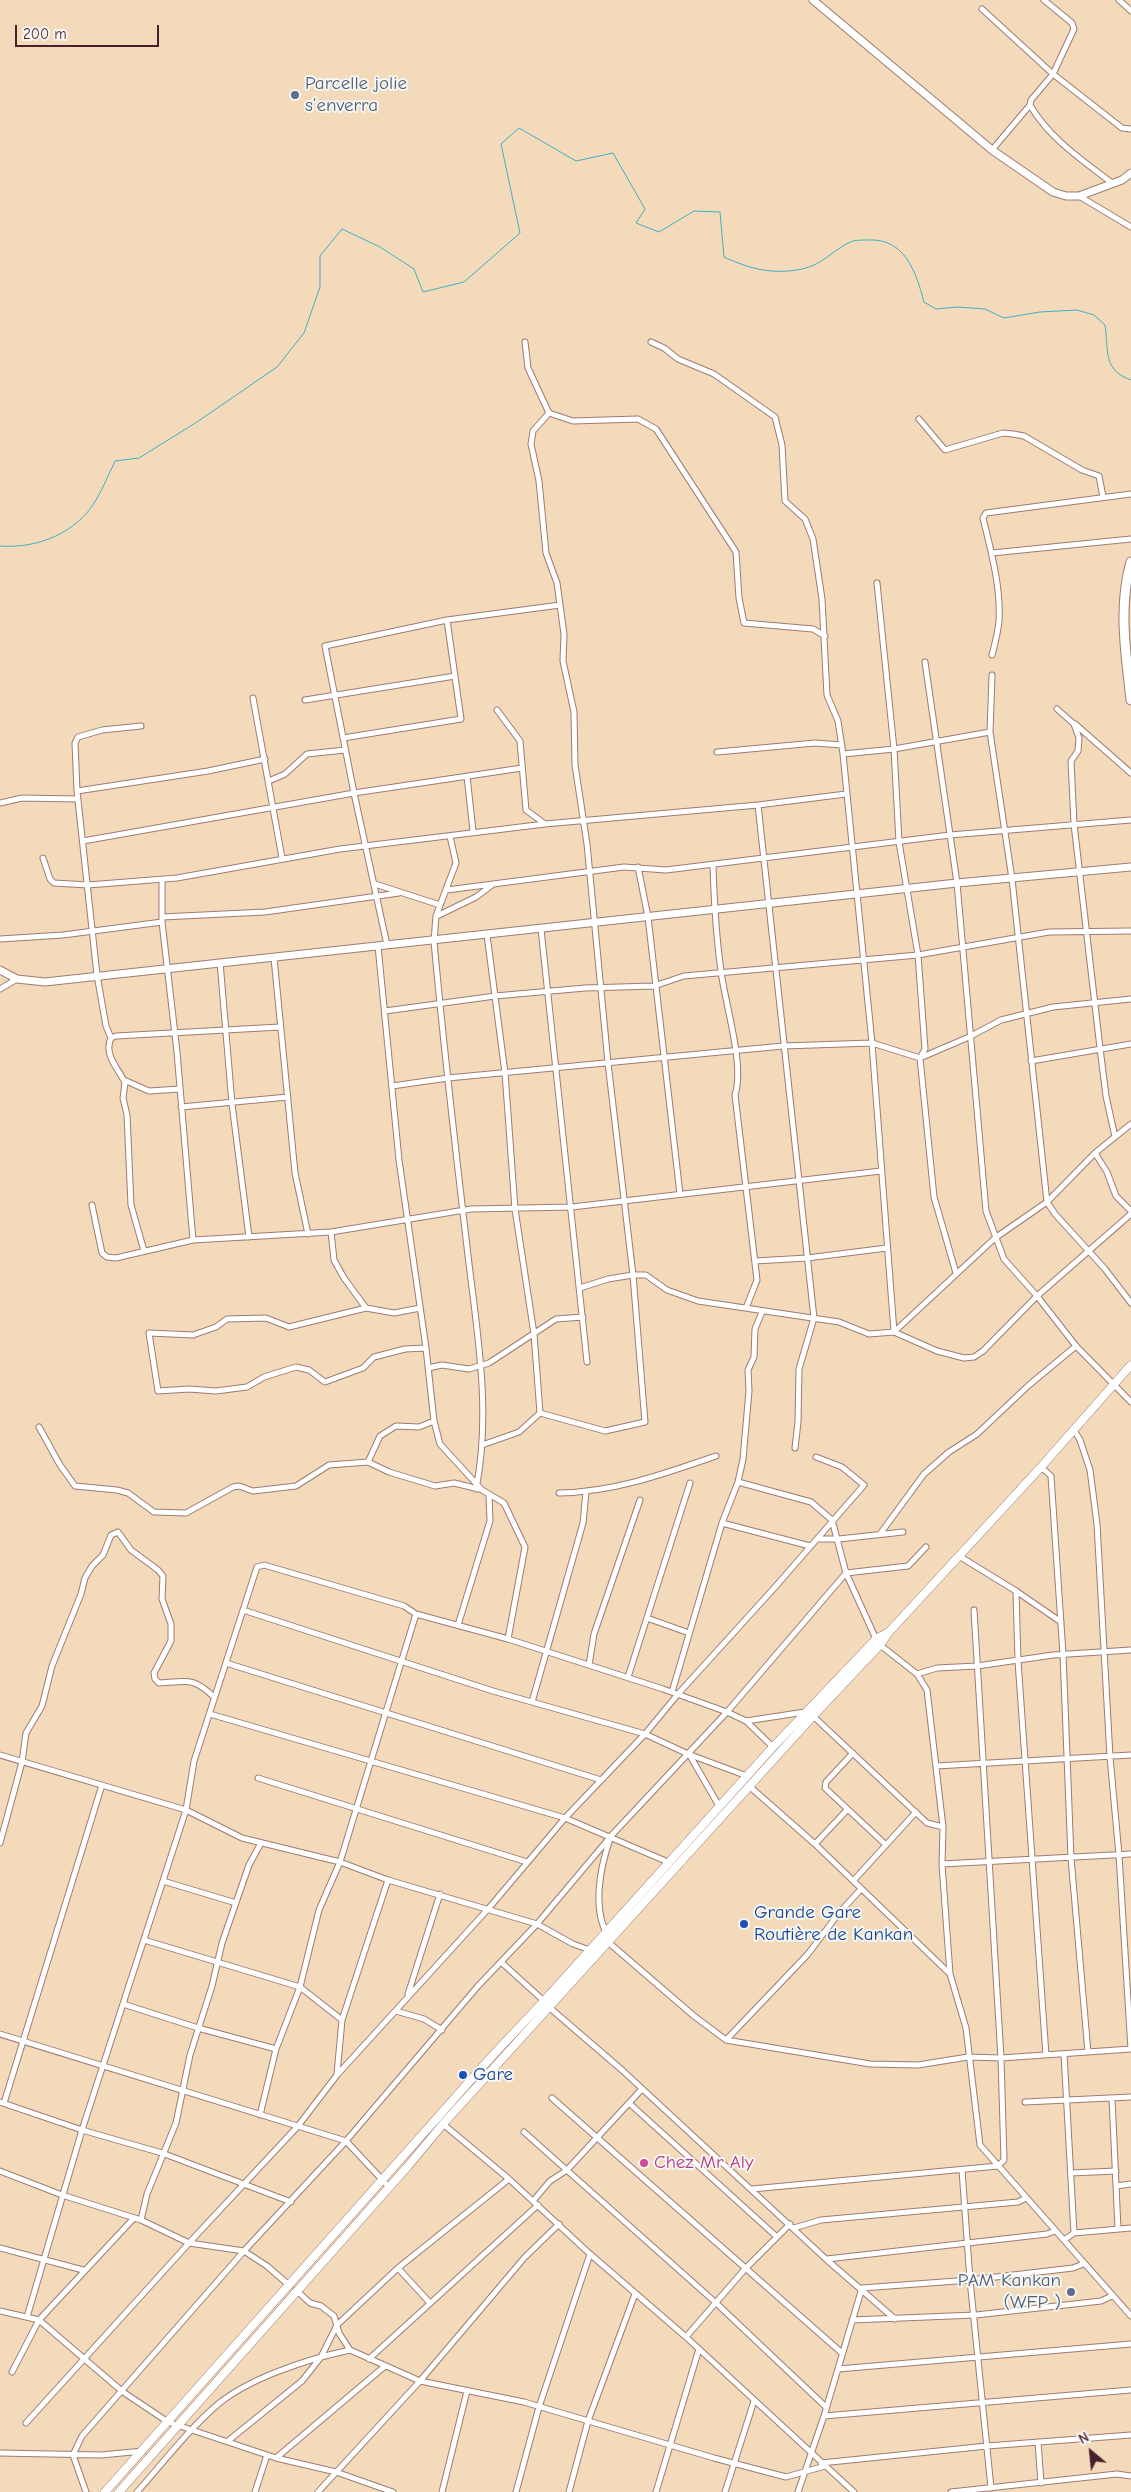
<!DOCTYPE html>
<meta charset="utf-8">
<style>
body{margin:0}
#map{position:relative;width:1131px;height:2492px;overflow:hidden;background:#f3daba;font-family:"Comic Neue",sans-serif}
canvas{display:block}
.north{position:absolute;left:1066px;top:2427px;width:50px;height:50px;-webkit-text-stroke:4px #f6f6f2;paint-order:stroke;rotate:332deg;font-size:14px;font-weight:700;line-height:20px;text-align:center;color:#4a1f2b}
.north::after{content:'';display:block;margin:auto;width:18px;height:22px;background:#4a1f2b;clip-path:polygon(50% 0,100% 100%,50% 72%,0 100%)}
.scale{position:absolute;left:15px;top:25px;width:144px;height:22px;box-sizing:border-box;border:2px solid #4a1f2b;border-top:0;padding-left:6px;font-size:15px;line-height:18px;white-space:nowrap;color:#4a1f2b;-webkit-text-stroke:4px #f6f6f2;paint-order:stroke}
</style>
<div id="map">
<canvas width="1131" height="2492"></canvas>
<div class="north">N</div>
<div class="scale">200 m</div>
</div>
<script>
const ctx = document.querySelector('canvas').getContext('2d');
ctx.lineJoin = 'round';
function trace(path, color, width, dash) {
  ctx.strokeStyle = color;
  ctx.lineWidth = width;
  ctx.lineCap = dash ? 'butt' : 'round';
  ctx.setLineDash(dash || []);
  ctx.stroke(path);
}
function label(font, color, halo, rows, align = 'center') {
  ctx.font = font + ' "Comic Neue",sans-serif';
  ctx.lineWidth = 4;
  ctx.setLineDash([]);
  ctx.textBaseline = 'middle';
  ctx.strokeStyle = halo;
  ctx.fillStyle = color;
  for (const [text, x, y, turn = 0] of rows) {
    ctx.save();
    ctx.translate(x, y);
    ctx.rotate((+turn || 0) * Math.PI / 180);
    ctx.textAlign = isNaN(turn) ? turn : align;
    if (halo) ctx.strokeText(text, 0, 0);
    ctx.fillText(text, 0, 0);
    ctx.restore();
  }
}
trace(new Path2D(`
 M0,546C37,549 77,533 96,500C103,488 109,474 115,461L139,458L197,422L277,367L304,333L320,287V256L342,229L380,247L414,269L423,292L464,282L520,233L501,144L519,128L576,161L613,153L645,209L636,223L659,232L694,211L720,212L724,257C750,269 773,275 802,269C823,265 836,247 853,241C857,240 864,240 868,240C905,238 916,272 924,302L936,309L957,307L985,309L1004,318L1040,312L1077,310L1094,315L1105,325C1109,350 1102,370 1131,380`), '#42b0bf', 1);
const minor = new Path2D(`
 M1044,0L1072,23L1074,29L1053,74L1122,128L1131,129
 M1119,0L1131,11
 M982,9L1053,74L1031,100L1030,105C1049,138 1082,160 1112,183
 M992,150L1030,105
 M1079,196L1131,227
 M525,342L528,368L549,413L573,421L638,419L656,429L736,552L739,598L744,623L813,629L825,636
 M651,342L664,348L678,359L714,374L775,417L782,445L785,501L805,519L813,539L822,599L827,695L838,721L843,754L872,1043L894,1332
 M919,419L945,450L1003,433L1013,434L1024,436L1082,470L1099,476L1103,497
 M992,553L1131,539
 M877,583L894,749L899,842L918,955L925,1049L920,1058L934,1197L956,1273
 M992,655C995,644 998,632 999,621C1001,587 991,551 983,518L986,513L1131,494
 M925,662L957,883L986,1211L1004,1259L1037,1296L1076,1346L1131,1402
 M992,675L990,732L1012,879L1047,1202L1055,1214L1105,1269L1131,1303
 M253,698L282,858
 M305,700L455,676
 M1057,709L1074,724L1079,738L1078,751L1071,761L1074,824L1100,1048L1106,1096L1115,1137
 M497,710L520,741L526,810L545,824L758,805L846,794
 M1075,724L1131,773
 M343,738L461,719L447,620
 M717,752L815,743L842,745
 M843,754L894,749L990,732
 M467,776L473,831
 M269,781L285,774L307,754L345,750
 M77,791L208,771L265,759
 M0,803L22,798L78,799
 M758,805L814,1318L799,1369L798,1422L795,1448
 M450,836L456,863L436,916L434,941C443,1043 455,1145 467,1247C476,1326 492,1410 476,1489
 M83,841L354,793L522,768
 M43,858L50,879L54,883L88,885L177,878L340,849L545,824
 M713,865C714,901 716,935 721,971C725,1004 745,1065 735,1095L757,1280L746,1308
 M638,867L648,917L680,1194
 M162,880V922L177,1052L193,1240
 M375,884L440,905
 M447,890L624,867L666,870L950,835L1131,820
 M437,916L476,897L492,885
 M162,917L265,912L399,893
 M541,929L587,1362
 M487,935L505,1073L515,1209L534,1334L540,1413
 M0,939L63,935L162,922
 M387,945L354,793L325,646L447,620L560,605
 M378,946L399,1160L426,1348L434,1421L440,1444L482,1490L504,1503L525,1547L508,1639L663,1689L727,1712L746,1721L773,1747
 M274,958L295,1173L308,1234
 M220,962L232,1104L249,1237
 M0,989L17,979
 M385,1011L495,996L585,988L654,986L684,976L918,955L1049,932L1131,931
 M111,1038L106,1026L97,975L77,791L75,743L78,737L102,730L141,726
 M1031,1061L1131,1044
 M124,1080L149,1091L180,1089
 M392,1086L448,1078L783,1046L872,1043L920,1058L969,1037L1001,1020L1053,1007L1131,999
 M181,1107L288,1097
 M1095,1153L1107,1172L1116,1196L1131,1211
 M92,1205L102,1253L107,1257L116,1258L193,1240L331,1232L471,1209L572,1207L881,1171
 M331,1232L334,1260L344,1278L366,1308
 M144,1251L131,1205L127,1115L123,1098L125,1083C119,1069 103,1055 111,1038L116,1036L280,1027
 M755,1261L807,1258L887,1248
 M580,1288L608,1279L633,1275H646L667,1290L698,1301L839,1322L869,1334L894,1332L937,1351L964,1358L974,1357L983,1351L1037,1296L1131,1214
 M420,1308L394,1313L366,1308L289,1327L266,1318L227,1319L216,1327L193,1335L149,1333L158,1391L189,1389L216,1391L247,1387L264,1377L296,1367L309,1370L325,1382L363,1368L374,1357L405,1349L426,1348
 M894,1332L995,1238L1047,1202L1095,1153L1131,1124
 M428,1368L442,1365L469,1369L489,1363L556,1319L583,1317
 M39,1427L60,1465L75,1486L117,1490L128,1493L154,1512L186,1513L233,1487L239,1486L253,1491L296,1486L329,1465L368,1462L389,1472L435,1486L454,1483L479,1489
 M1074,1430L1080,1440L1090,1470L1097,1524L1110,1757L1119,1855L1131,2049
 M482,1445L519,1432L540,1413L605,1431L645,1422L633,1275L608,1063L587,844L575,765L574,712L563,661L564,634L557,583L546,553L539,481L531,444L533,431L549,413
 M368,1462L380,1436L396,1426L419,1427L434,1421
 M1041,1467L1051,1476L1063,1654L1071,1858L1088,2052
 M738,1482L811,1502L832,1520L846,1573L876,1639L880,1645L917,1674L927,1690L943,1827L942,1864L950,1974L966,2028L980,2145L1131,2316
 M559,1493C614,1492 664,1474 716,1456
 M722,1523L738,1482L743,1459L749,1391L748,1370L754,1357L755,1329L762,1312
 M880,1534L924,1474L949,1452L977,1434L1029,1385L1076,1346
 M817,1539H839L903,1532
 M959,1556L1016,1591L1061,1622
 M1016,1591L1018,1661L1046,2055
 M243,1610L493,1691L645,1734L688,1754L747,1776
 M647,1618L689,1633
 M458,1625L490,1521L489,1495
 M226,1663L601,1780
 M589,1665L594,1634L640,1500
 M917,1674L937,1668L977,1666L1053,1655L1131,1650
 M628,1677L690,1483
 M672,1692L722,1523L810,1546
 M532,1702L583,1523L586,1492
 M210,1714L565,1818L668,1862
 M813,1716L927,1823L943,1827
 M746,1721L805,1712
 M853,1753L826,1782L825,1788L886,1845
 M689,1754L719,1806
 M0,1755L186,1810L242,1838L340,1862L388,1880L537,1924L573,1944L598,1953
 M936,1766L1131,1755
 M258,1778L527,1862
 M749,1786L815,1844L950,1974
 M610,1839C600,1868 591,1912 610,1939
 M0,1843L22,1762L26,1733L42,1706L52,1666L81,1594L85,1578L92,1566L103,1555L111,1535L118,1532L131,1550L158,1570L163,1576L162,1599L171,1624V1641L154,1673L155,1679L159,1683C187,1682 192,1676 214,1697
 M815,1844L847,1810
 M942,1864L1131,1854
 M854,1880L916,1812
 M163,1881L236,1903
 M144,1940L300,1987L342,2020
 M608,1942L694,2016L726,2040L870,2064L918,2065L968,2057L1001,2058L1131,2049
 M501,1962L544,2001
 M408,1994L440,1894
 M123,2004L198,2028L276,2049
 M550,2008L622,2070L827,2260L895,2319
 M396,2011L424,2019L442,2030
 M0,2034L346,2141L389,2187
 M726,2040L808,1954L839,1913L861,1889
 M1064,2054L1074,2233
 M337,2074L342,2020L388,1880
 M552,2098L842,2353
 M1112,2098L1118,2229
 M0,2102L82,2130L162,2153L291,2202
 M1025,2102L1131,2097
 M4,2103L102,1785
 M629,2103L777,2237
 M260,2115L276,2049L300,1987L319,1910L340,1862L416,1614
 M443,2124L509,2179L590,2254L686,2337L854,2492
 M524,2132L715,2302L826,2407
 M962,2170L970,2280L991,2488
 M0,2171L62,2195L141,2220L189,2243L244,2251L267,2266L289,2285
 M1071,2173L1116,2171
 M1116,2186L1131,2184
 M752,2189L998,2166L1004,2160L1001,2058L974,1610
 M533,2201L550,2181L567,2170L641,2090
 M141,2220L147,2194L176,2123L190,2055L212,1986L222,1943L249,1865L261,1843
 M794,2228L821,2220L1018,2202L1026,2198
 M1064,2240L1074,2233L1131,2228
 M0,2248L83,2270
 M827,2259L1047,2234L1055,2231
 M398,2268L430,2303
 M296,2290L310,2303L321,2306L334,2316L339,2333L350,2350L420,2381L524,2402L714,2458L786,2477L825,2466
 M0,2311L39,2320L123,2392L168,2422L276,2458L336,2472L393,2492
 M27,2317L82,2130L186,1810L194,1761L257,1567L264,1565L404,1606L416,1614L508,1639
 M852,2320L976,2315L1101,2301L1112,2296
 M686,2337L745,2269L790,2224
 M369,2359L538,2205
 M838,2369L1131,2344
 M12,2372L39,2320L134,2218
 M824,2416L1131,2390
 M26,2423L189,2243L298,2126L337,2075L489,1908L565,1818L645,1734L678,1694L776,1586L864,1485L842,1467L816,1457
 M228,2441L302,2381L321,2357L337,2325L398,2268L509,2179
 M1038,2442L1041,2483
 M0,2453L101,2455L143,2451
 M276,2458L385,2366
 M821,2463L987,2446L1131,2435
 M86,2492L73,2455L82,2436L244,2251L346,2141L478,1986L537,1924L611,1836L727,1712L846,1573L908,1566L926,1547
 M137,2492C163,2463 187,2431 217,2405C249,2378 308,2359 350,2350
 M255,2492L267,2455
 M318,2492L420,2381L525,2257L559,2224
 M442,2492L467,2391
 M516,2492L539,2407L590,2254
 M569,2492L588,2421L635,2294
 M656,2492L699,2349
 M725,2492L754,2401
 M798,2492L824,2416L862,2288L970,2280L1073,2268L1083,2264
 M951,2492L1117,2474L1131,2476`);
const tertiary = new Path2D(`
 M813,0L992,150L1053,192L1066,196H1079L1122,180L1131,173
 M0,970L17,979L45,982L957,883L1131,867`);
const secondary = new Path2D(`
 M105,2492L493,2055L544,2001L773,1747L876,1639L887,1633
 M119,2492L408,2166L443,2124L813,1716L880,1645L889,1632L1041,1467L1131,1365`);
const trunk = new Path2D(`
 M1131,562C1118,607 1126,654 1131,700`);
trace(minor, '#9e7c72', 7);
trace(tertiary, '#9e7c72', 9);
trace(secondary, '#9e7c72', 9);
trace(trunk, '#9e7c72', 11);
trace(minor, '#fff', 5);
trace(tertiary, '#fff', 7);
trace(secondary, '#fff', 8);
trace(trunk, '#fff', 9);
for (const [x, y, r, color] of [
 [295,95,5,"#5c6f8a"],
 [744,1924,5,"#1a4fb4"],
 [463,2075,5,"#1a4fb4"],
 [644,2163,5,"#d1479c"],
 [1071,2292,5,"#5c6f8a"]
]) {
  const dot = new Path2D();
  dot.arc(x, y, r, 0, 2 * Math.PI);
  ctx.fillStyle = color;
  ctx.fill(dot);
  trace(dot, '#f6f6f2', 2);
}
label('19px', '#4e5e75', '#f6f6f2', [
 ["Parcelle jolie",305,84],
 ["s’enverra",305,106],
 ["PAM Kankan",1061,2281,"right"],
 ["(WFP )",1061,2303,"right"]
], 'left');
label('19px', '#164399', '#f6f6f2', [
 ["Grande Gare",754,1913],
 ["Routière de Kankan",754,1935],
 ["Gare",473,2075]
], 'left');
label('19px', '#b23c85', '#f6f6f2', [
 ["Chez Mr Aly",654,2163]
], 'left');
</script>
